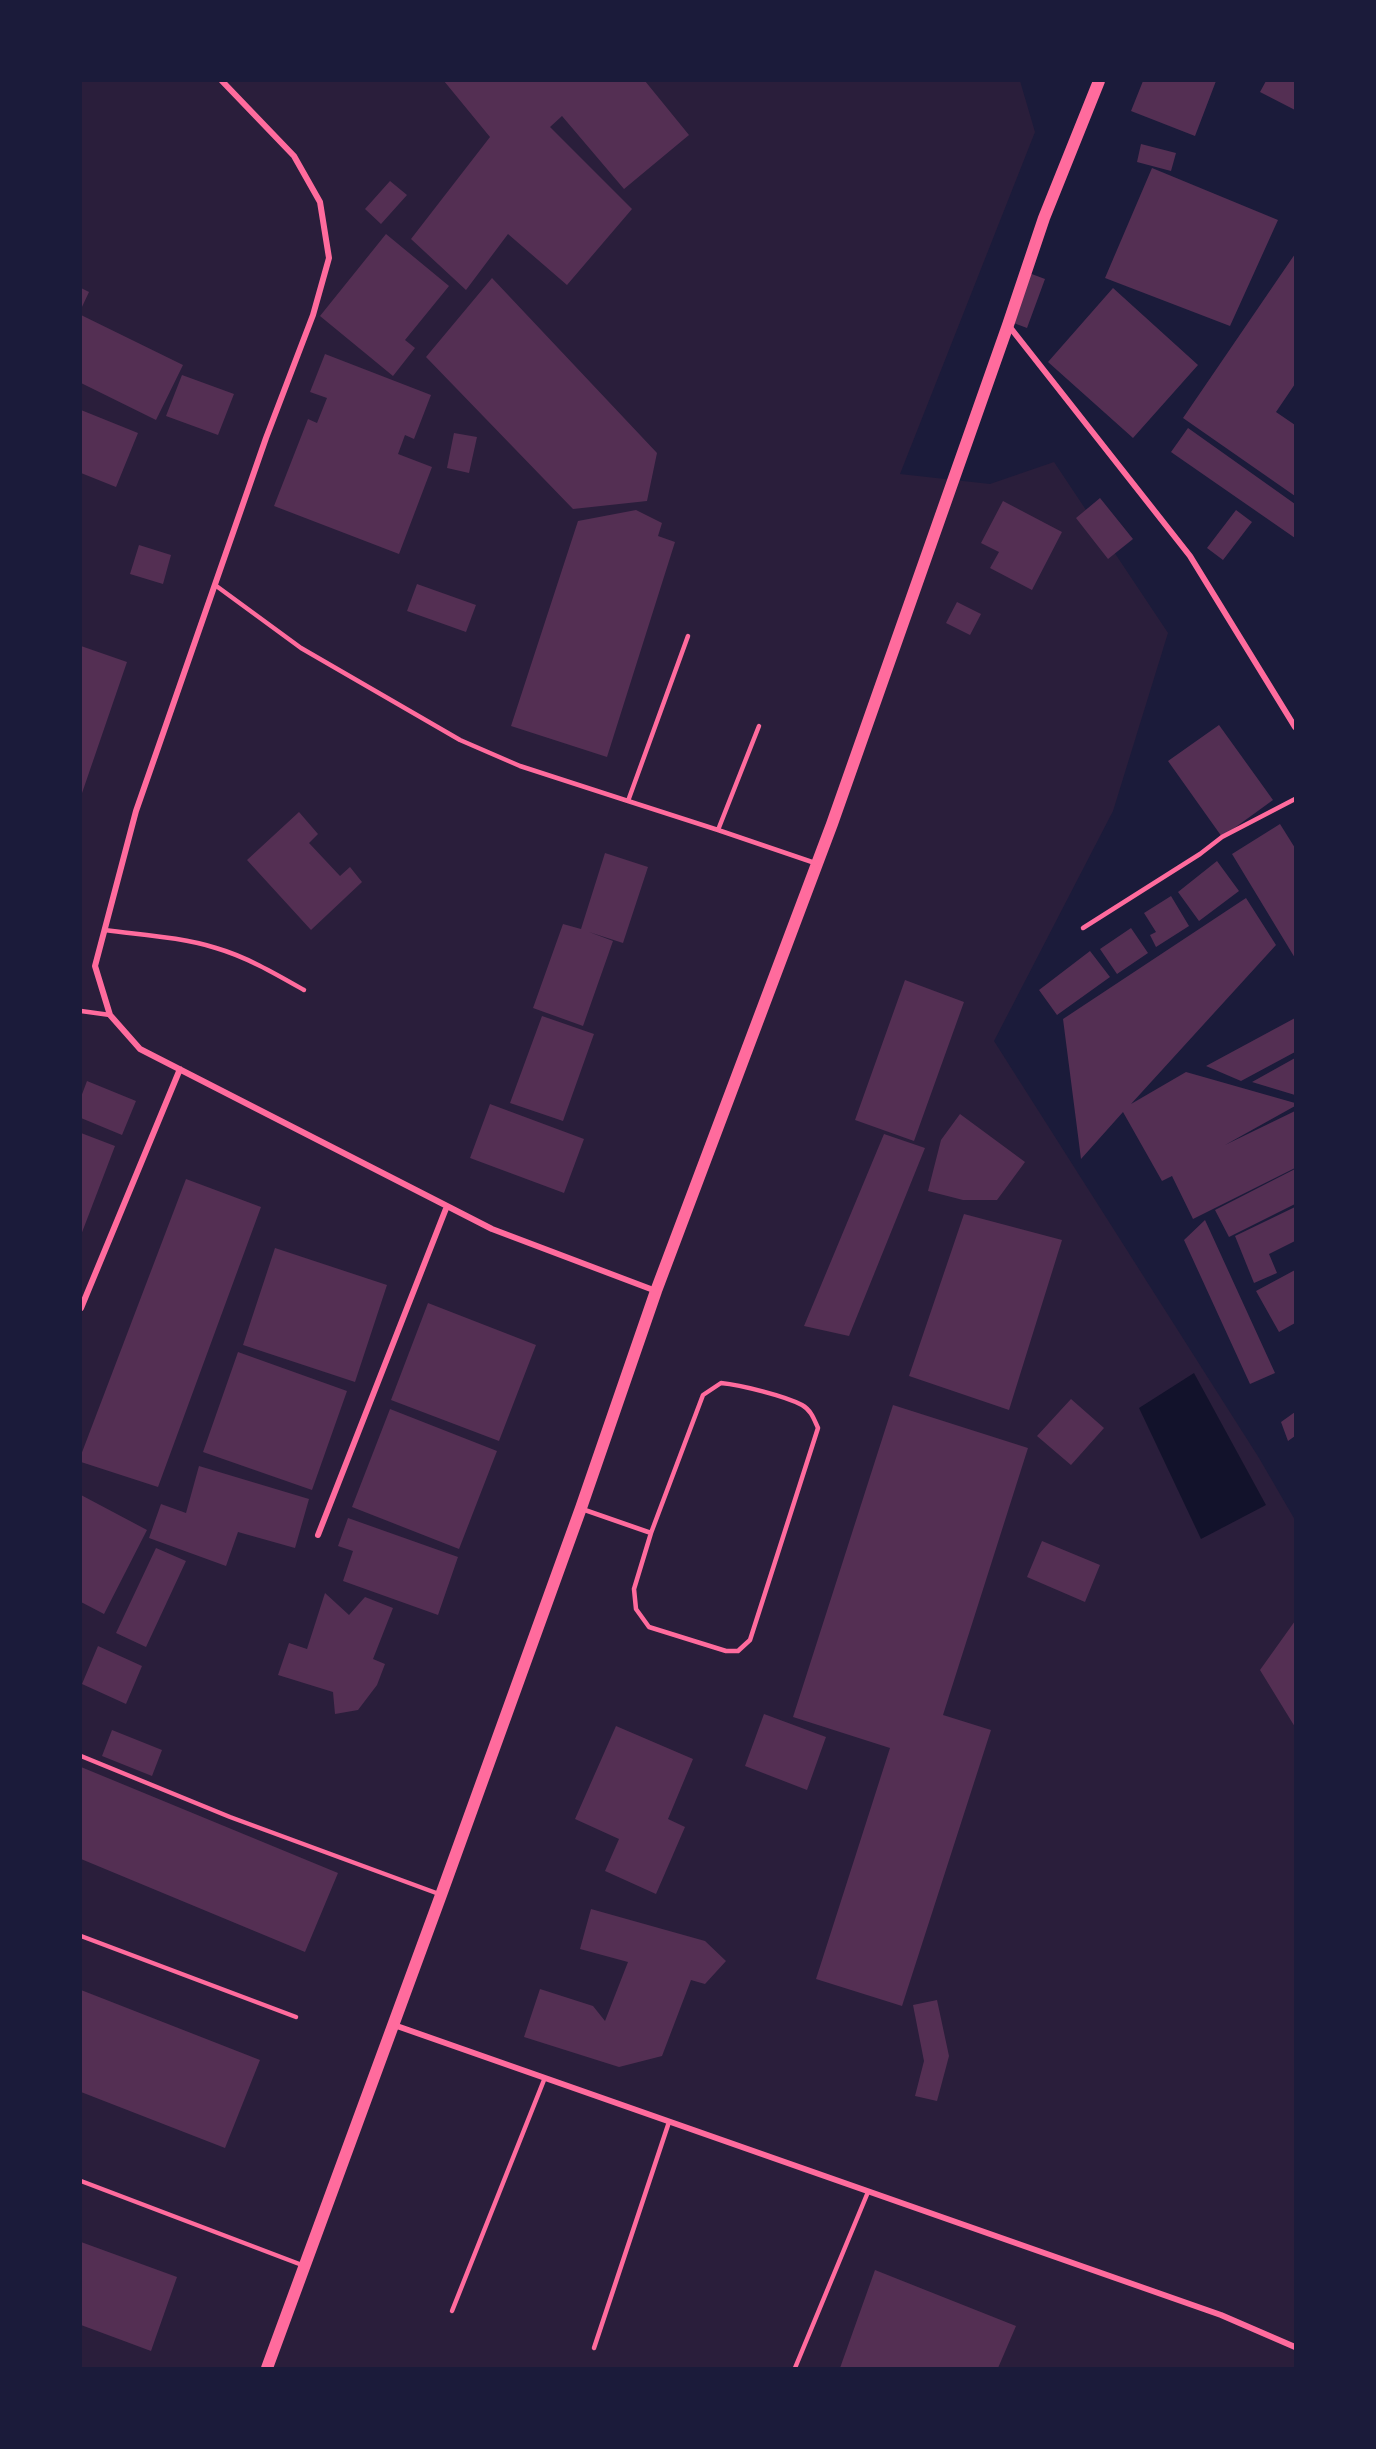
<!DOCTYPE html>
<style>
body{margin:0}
#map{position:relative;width:1376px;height:2449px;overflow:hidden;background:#1b1b3a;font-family:Roboto,sans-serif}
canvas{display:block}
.frame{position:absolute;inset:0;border:82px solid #1b1b3a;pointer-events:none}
</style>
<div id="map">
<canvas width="1376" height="2449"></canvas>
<div class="frame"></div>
</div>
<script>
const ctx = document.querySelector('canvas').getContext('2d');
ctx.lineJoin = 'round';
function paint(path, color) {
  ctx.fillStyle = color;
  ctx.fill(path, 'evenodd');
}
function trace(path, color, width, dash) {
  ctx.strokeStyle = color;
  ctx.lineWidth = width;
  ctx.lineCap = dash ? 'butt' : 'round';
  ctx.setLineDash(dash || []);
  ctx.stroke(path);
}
paint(new Path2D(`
 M81,81H1020L1035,132L900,474L990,484L1054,462L1168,633L1113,811L994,1041L1259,1458L1295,1520V2368H81Z`), '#2a1e3b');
paint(new Path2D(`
 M1194,1373L1266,1505L1201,1539L1139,1408Z`), '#12122b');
paint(new Path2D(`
 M444,81H645L689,135L624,189L562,116L550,127L632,209L567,285L508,234L466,290L411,239L490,137Z
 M1143,81H1216L1195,136L1131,111Z
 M1266,81H1295V110L1260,92Z
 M1141,144L1176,153L1171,171L1137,162Z
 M1152,168L1278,220L1230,326L1105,278Z
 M390,181L407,195L381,224L365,209Z
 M386,234L449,286L405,340L415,348L393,376L320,316Z
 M1295,254V384L1276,412L1295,425V496L1183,418Z
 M1029,273L1045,279L1027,328L1011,322Z
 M492,278L657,453L647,501L573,509L426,357Z
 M81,288L89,292L81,309Z
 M1113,288L1198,365L1133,438L1048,362Z
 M81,315L183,365L156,420L81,383Z
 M325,354L431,395L414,439L405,435L398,454L432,467L399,554L274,506L308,419L317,423L327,398L310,392Z
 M182,375L234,394L218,435L166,416Z
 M81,410L138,433L116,487L81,473Z
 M1188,428L1295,504V538L1171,452Z
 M454,433L477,437L469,473L447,468Z
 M1100,498L1133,539L1108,559L1076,518Z
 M1003,501L1062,532L1032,590L990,568L999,552L981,543Z
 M636,510L662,523L658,536L675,542L607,757L511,726L578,521Z
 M1236,510L1252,522L1223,560L1207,548Z
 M139,545L171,555L163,584L130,574Z
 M417,584L476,605L466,632L407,611Z
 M957,602L981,614L970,635L946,623Z
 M81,646L127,662L81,796Z
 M1219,725L1273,800L1222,837L1168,761Z
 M299,812L318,834L309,843L340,876L350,867L362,882L311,930L247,860Z
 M1280,824L1295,848V958L1232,854Z
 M605,853L648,867L623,943L589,932L613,941L583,1026L533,1008L563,924L581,929Z
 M1217,861L1239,891L1199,921L1178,892Z
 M1171,896L1189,926L1156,947L1150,935L1156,932L1144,913Z
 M1246,898L1276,945L1131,1104L1186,1072L1295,1103V1106L1225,1145L1295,1111V1168L1193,1219L1172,1176L1162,1181L1123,1112L1081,1159L1063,1019Z
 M1131,928L1148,953L1117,974L1100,949Z
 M1090,951L1110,977L1057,1015L1039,990Z
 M905,980L964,1002L914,1141L855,1120Z
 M542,1016L594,1034L563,1121L510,1103Z
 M1295,1018V1052L1241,1081L1206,1066Z
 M1295,1058V1095L1252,1082Z
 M87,1081L136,1101L122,1135L81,1118V1097Z
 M490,1104L584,1139L564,1193L470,1158Z
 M960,1114L1025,1162L997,1200H963L928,1191L941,1140Z
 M81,1133L115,1146L81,1235Z
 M884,1134L925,1148L849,1336L804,1326Z
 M1295,1169V1204L1229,1237L1215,1210Z
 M186,1179L261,1207L158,1487L81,1462V1455Z
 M1295,1207V1241L1269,1254L1277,1273L1254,1283L1235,1236Z
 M964,1214L1062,1240L1009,1410L909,1376Z
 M1205,1220L1275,1373L1250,1384L1184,1240Z
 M275,1248L387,1285L355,1382L243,1345Z
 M1295,1270V1323L1279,1332L1256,1291Z
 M428,1303L536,1345L499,1441L391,1400Z
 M238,1352L347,1391L312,1490L203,1452Z
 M1071,1399L1104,1428L1071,1465L1037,1436Z
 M893,1405L1028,1448L943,1715L991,1730L902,2006L816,1979L890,1748L793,1717Z
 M390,1409L497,1451L459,1549L352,1507Z
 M1295,1412V1436L1288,1441L1281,1422Z
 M199,1466L309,1499L295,1548L238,1532L226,1566L149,1538L161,1504L186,1513Z
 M81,1495L147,1530L104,1614L81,1602Z
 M348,1518L458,1557L438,1615L343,1581L353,1551L338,1546Z
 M1042,1541L1100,1565L1085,1602L1027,1577Z
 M156,1548L186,1561L146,1647L116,1633Z
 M325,1593L349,1615L365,1597L393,1608L373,1659L385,1664L377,1685L358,1710L335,1714L333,1692L278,1675L289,1643L307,1649Z
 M1295,1621V1727L1260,1670Z
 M98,1646L142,1666L126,1704L82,1684Z
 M764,1714L826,1737L807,1790L745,1766Z
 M616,1726L693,1759L668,1819L685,1827L656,1894L605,1871L619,1839L575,1819Z
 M112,1730L162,1750L152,1776L102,1756Z
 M81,1767L338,1873L305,1952L81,1859Z
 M591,1909L705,1941L726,1961L705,1984L691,1980L662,2056L619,2067L524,2037L540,1989L593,2006L605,2021L628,1962L580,1949Z
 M81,1990L260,2060L225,2148L81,2092Z
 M937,2000L949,2056L937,2101L915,2096L924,2061L913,2005Z
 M81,2242L177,2277L151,2351L81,2325Z
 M875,2270L1016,2326L998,2368H840Z`), '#542f53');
trace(new Path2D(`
 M215,585L301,648L460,740L520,766L628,801L688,636
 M628,801L718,830L759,726
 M718,830L815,863
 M1083,928L1200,854L1222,837L1295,799
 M105,930C142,935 181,937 216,948C247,957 276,974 304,990
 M81,1011L110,1015
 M721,1383C741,1385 785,1396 802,1405C811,1410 814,1419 818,1428L750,1640L738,1651H726L649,1627L636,1609L634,1589L651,1533L703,1395Z
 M582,1509L651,1533
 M81,1756L230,1817L439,1894
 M81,1936L296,2017
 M81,2181L302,2265
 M452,2311L544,2080
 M594,2348L669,2122
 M795,2368L868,2192`), '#ff6b9d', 4.5);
trace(new Path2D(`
 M222,81L294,156L320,202L329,258L313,315L266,438L136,811L95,966L110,1015L140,1049L492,1229L656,1291
 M1009,326L1190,556L1295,727
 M81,1308L180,1069
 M318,1535L447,1206
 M394,2025L1221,2315L1295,2347`), '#ff6b9d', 6);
trace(new Path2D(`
 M267,2368L441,1895L581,1508L656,1291L832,824L1008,325L1044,218L1099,81`), '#ff6b9d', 12);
</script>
